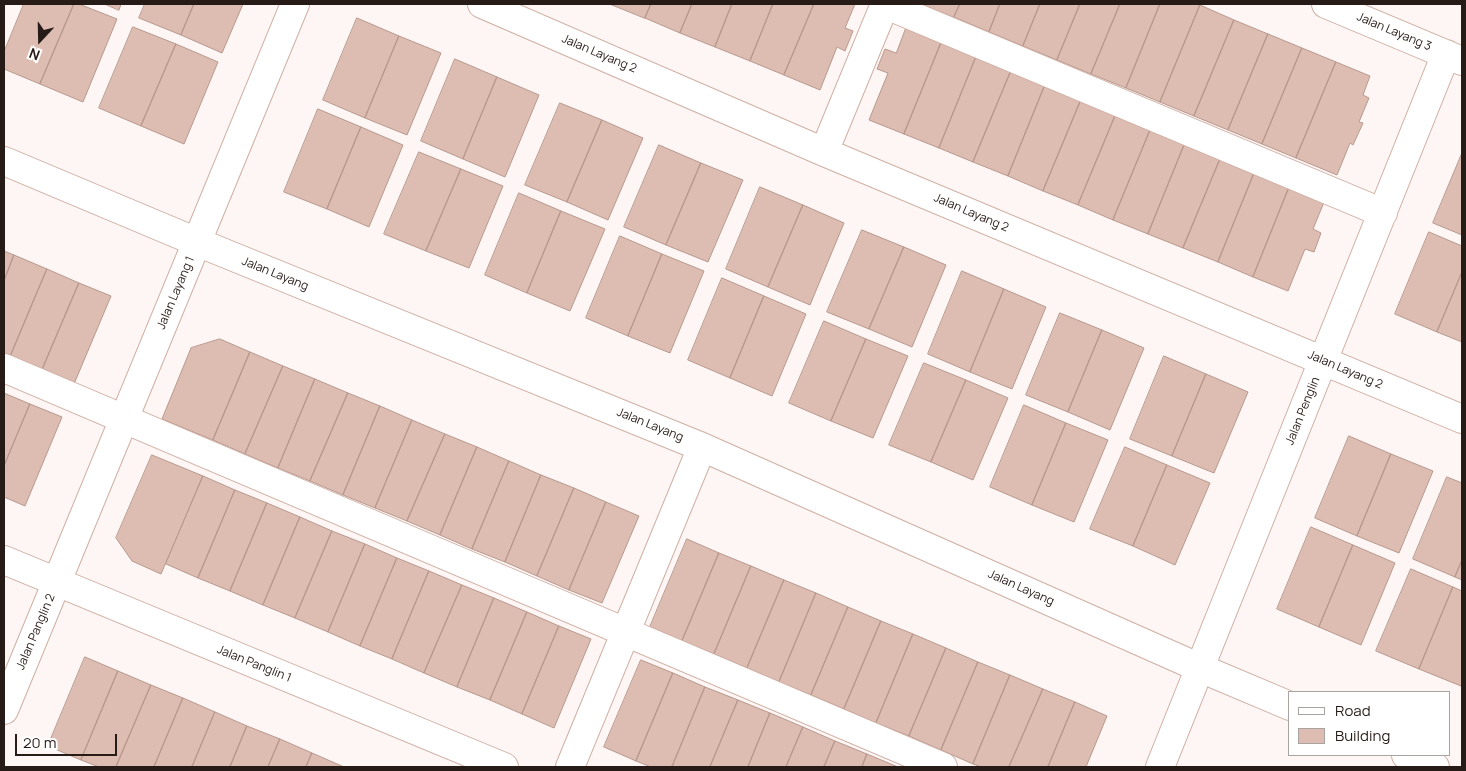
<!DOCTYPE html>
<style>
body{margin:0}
#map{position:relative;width:1466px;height:771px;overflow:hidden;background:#fdf6f4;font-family:Manrope,sans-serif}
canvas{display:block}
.frame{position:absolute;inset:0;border:5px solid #271b17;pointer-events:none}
.legend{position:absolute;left:1288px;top:691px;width:162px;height:65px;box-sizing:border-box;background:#fff;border:1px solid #a9a4a2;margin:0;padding:6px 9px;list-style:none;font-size:15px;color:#271b17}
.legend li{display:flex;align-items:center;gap:10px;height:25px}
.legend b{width:25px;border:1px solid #a9a4a2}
.north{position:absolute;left:15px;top:15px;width:50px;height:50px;-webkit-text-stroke:4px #fff;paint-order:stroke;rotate:201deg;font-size:14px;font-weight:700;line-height:20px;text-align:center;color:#271b17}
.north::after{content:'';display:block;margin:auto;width:18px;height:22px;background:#271b17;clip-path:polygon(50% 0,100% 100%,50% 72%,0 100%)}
.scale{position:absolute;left:15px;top:734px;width:102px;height:22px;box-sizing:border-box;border:2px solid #271b17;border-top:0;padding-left:6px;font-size:15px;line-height:18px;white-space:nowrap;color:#271b17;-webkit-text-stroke:4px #fff;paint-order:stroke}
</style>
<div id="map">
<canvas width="1466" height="771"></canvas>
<div class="frame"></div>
<ul class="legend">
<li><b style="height:6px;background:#fff"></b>Road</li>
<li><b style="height:14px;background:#ddbcb1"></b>Building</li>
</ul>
<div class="north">N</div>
<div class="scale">20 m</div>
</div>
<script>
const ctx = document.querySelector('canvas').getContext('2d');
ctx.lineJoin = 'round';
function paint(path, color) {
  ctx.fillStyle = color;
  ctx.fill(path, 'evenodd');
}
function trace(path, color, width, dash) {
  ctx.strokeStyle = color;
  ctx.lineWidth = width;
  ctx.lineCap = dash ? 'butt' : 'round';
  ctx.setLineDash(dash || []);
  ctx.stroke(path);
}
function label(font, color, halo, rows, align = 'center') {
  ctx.font = font + ' Manrope,sans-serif';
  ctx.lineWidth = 4;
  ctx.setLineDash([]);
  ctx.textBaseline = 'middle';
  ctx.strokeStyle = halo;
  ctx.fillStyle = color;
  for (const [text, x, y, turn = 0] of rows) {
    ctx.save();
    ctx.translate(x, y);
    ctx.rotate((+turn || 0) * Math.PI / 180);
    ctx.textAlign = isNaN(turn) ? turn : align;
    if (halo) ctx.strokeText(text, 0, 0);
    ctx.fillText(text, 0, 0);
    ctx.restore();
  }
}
const building = new Path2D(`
 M24,4H74L40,84L4,69V52Z
 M74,4H79L117,19L83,102L40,84Z
 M105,4H121L119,10Z
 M145,4H194L181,35L139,18Z
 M194,4H243L222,53L181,35Z
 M610,4H651L645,18Z
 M651,4H692L680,33L645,18Z
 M692,4H732L715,47L680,33Z
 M732,4H773L750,61L715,47Z
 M773,4H814L784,75L750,61Z
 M814,4H855L845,28L853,31L845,51L837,47L820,90L784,75Z
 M921,4H960L954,17Z
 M960,4H1000L989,32L954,17Z
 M1000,4H1040L1023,46L989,32Z
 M1040,4H1080L1057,60L1023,46Z
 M1080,4H1120L1091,74L1057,60Z
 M1120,4H1160L1126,88L1091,74Z
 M1160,4H1196L1200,5L1160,102L1126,88Z
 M1200,5L1234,20L1194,116L1160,102Z
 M357,18L399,36L365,118L323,100Z
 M1234,20L1268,34L1228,130L1194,116Z
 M908,23L943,38L904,134L869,120L888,73L877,69L885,49L896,53Z
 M133,27L176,44L141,126L99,108Z
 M1268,34L1302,48L1262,144L1228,130Z
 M399,36L441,53L407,135L365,118Z
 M943,38L978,52L939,148L904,134Z
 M176,44L218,62L184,144L141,126Z
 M1302,48L1336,62L1296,158L1262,144Z
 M978,52L1013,66L973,162L939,148Z
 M455,59L497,77L463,159L421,141Z
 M1336,62L1370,76L1363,95L1369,98L1359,122L1363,123L1353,145L1350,143L1337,175L1296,158Z
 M1013,66L1047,80L1008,176L973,162Z
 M497,77L539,95L505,177L463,159Z
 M1047,80L1083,95L1043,191L1008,176Z
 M1083,95L1118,109L1078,205L1043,191Z
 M560,103L602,120L567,202L525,185Z
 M318,109L361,127L327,209L284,192Z
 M1118,109L1153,123L1113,220L1078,205Z
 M602,120L643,138L608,220L567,202Z
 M1153,123L1187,138L1148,234L1113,220Z
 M361,127L403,145L369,227L327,209Z
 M1187,138L1223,152L1183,248L1148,234Z
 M659,145L701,163L666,245L624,227Z
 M419,152L461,169L426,251L384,234Z
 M1223,152L1257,166L1218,262L1183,248Z
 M1462,153V235L1433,223Z
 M701,163L743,180L708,262L666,245Z
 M1257,166L1292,180L1253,277L1218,262Z
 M461,169L503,186L469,268L426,251Z
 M1292,180L1327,195L1313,229L1321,233L1314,252L1305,249L1288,291L1253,277Z
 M760,187L803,205L768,287L726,269Z
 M519,193L561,211L527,293L485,275Z
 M803,205L844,223L810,305L768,287Z
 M561,211L605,229L570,311L527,293Z
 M862,230L904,247L869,329L827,312Z
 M1429,232L1462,246V272L1437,332L1395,314Z
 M620,236L662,254L628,336L586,318Z
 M904,247L946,265L912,347L869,329Z
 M4,251L14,255L4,281Z
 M662,254L704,271L670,353L628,336Z
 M14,255L47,269L10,357L4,354V281Z
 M47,269L79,283L42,370L10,357Z
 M962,271L1004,289L970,372L928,354Z
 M1462,272V342L1437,332Z
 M722,278L764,296L730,378L688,360Z
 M79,283L111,296L74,384L42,370Z
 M1004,289L1046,307L1012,389L970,372Z
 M764,296L806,314L772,396L730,378Z
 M1060,313L1102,330L1068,412L1026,395Z
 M824,321L866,339L831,421L789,403Z
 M1102,330L1144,348L1110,430L1068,412Z
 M220,339L250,352L213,440L162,419L191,348Z
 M866,339L908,356L873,438L831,421Z
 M250,352L283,366L245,454L213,440Z
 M1164,356L1206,374L1172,456L1130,439Z
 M924,363L966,380L931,462L889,445Z
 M283,366L315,379L278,468L245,454Z
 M1206,374L1248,392L1214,473L1172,456Z
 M315,379L348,393L310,481L278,468Z
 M966,380L1008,398L973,480L931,462Z
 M4,393L30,404L4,466Z
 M348,393L380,406L343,495L310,481Z
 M30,404L62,417L25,506L4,497V466Z
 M1024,405L1066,423L1032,505L990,487Z
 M380,406L412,420L375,508L343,495Z
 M412,420L445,434L407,521L375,508Z
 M1066,423L1108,440L1074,522L1032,505Z
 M445,434L477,447L440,535L407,521Z
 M1349,436L1391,454L1357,536L1315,518Z
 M477,447L509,461L472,549L440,535Z
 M1125,447L1167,465L1133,546L1090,529Z
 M1391,454L1433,471L1399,553L1357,536Z
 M152,455L203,476L161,574L132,561L116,538Z
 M509,461L541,475L505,562L472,549Z
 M1167,465L1210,483L1175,565L1133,546Z
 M541,475L574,488L537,576L505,562Z
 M203,476L235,490L198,578L166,564Z
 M1447,477L1462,483V560L1455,577L1413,559Z
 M574,488L606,502L569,590L537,576Z
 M235,490L267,503L230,591L198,578Z
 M606,502L639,516L602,603L569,590Z
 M267,503L300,517L263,605L230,591Z
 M300,517L332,531L295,618L263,605Z
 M1311,527L1353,545L1319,627L1277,609Z
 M332,531L365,544L328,632L295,618Z
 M687,539L719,553L682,641L650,627Z
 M365,544L397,558L360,646L328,632Z
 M1353,545L1395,563L1361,645L1319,627Z
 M719,553L751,566L714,654L682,641Z
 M397,558L429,571L392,659L360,646Z
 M1462,560V580L1455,577Z
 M751,566L784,580L747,668L714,654Z
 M1411,569L1453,587L1419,669L1376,651Z
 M429,571L462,585L424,673L392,659Z
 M784,580L816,593L779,682L747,668Z
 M462,585L494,598L457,687L424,673Z
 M1453,587L1462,591V683L1461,686L1419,669Z
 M816,593L848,607L811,695L779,682Z
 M494,598L527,612L490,700L457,687Z
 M848,607L881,621L844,709L811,695Z
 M527,612L559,626L522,714L490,700Z
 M881,621L913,634L876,723L844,709Z
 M559,626L591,639L554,728L522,714Z
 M913,634L946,648L909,736L876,723Z
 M946,648L978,662L941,750L909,736Z
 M85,657L118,671L81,760L48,746Z
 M641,660L673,673L636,761L604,747Z
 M978,662L1010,675L973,764L941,750Z
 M118,671L151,685L116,767H99L81,760Z
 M673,673L705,687L672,767H651L636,761Z
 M1010,675L1043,689L1009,767H982L973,764Z
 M151,685L183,698L154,767H116Z
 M705,687L738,700L710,767H672Z
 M1043,689L1075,702L1048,767H1009Z
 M183,698L215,712L192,767H154Z
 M738,700L770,713L748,767H710Z
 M1075,702L1107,716L1086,767H1048Z
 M215,712L247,726L230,767H192Z
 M770,713L803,727L786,767H748Z
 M247,726L280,739L268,767H230Z
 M803,727L835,741L824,767H786Z
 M280,739L312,753L306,767H268Z
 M835,741L867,754L862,767H824Z
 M312,753L344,767H306Z
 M867,754L898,767H862Z`);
paint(building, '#ddbcb1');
trace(building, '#b8988d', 1);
const minor = new Path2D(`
 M482,4L824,152L1462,419
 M884,4L1383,213
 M1326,4L1462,61
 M824,152L885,4
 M4,161L197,242L702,447L1200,668L1290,706
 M4,368L943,767
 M4,560L504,767
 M4,710L295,4
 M1406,755L1435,767
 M570,767L702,447
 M1160,767L1446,54`);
trace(minor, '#cfafa4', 30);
trace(minor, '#fff', 28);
label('12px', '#271b17', '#fff', [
 ["Jalan Layang 3",1394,32,23],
 ["Jalan Layang 2",599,54,23],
 ["Jalan Layang 2",971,213,23],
 ["Jalan Layang",275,274,22],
 ["Jalan Layang 1",176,293,-67],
 ["Jalan Layang 2",1345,370,23],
 ["Jalan Penglin",1303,411,-68],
 ["Jalan Layang",650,425,22],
 ["Jalan Layang",1021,588,24],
 ["Jalan Panglin 2",36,632,-67],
 ["Jalan Panglin 1",254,664,22]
]);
</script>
